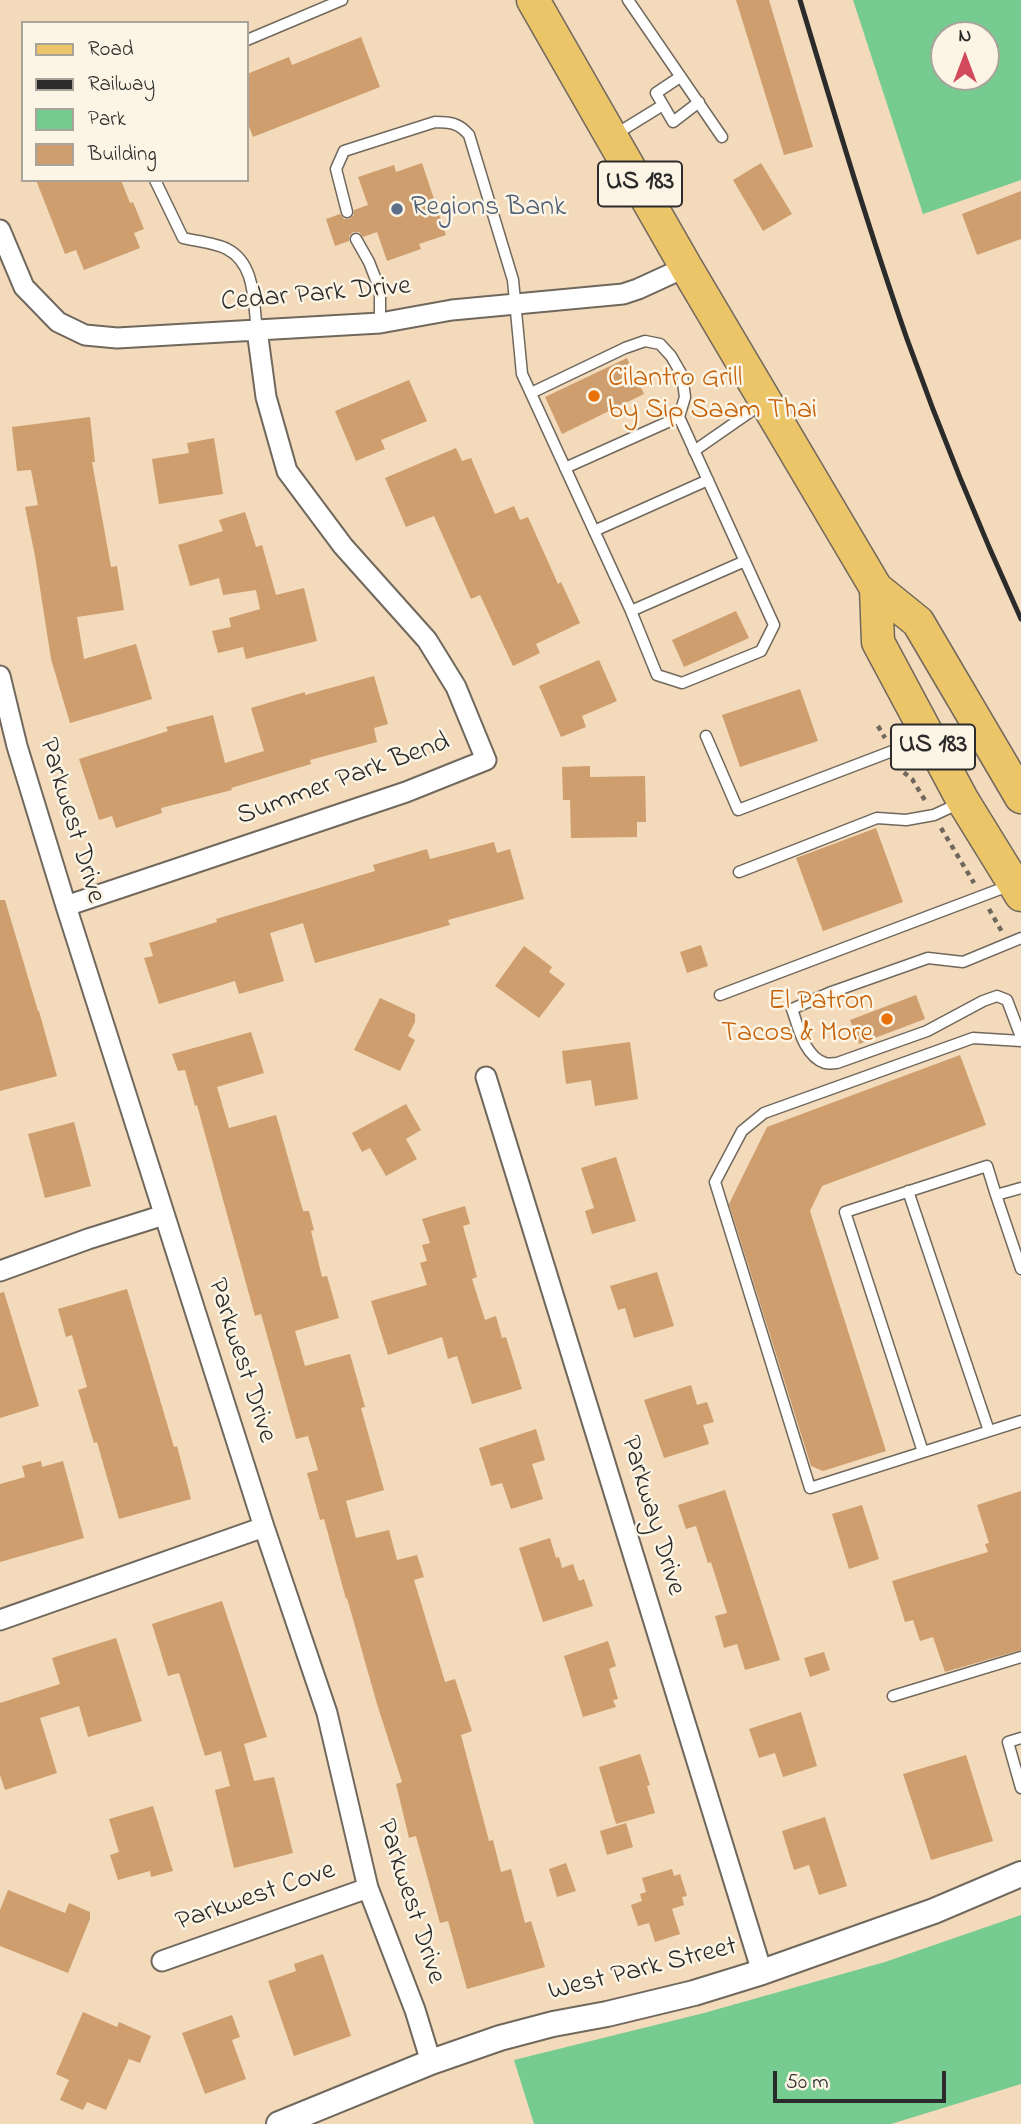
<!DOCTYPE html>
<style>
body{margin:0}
#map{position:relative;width:1021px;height:2124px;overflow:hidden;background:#f2daba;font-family:"Indie Flower",sans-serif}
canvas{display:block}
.legend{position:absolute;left:21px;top:21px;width:228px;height:161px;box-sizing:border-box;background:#fcf5e5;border:2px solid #a8a49b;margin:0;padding:9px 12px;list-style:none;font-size:21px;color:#2b2b2b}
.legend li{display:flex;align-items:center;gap:14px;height:35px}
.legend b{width:35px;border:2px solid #a8a49b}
.north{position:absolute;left:930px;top:21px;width:70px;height:70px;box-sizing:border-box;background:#fcf5e5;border:2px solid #a8a49b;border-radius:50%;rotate:0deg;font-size:19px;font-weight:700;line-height:28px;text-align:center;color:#2b2b2b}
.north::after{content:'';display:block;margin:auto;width:24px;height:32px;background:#d1495b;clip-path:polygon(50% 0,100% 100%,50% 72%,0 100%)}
.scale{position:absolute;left:773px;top:2071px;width:173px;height:32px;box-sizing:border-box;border:4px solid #2b2b2b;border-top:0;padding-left:9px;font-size:21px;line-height:24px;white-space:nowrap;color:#2b2b2b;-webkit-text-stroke:5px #fcf5e5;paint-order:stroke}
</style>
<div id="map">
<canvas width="1021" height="2124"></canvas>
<ul class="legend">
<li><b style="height:9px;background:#edc569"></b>Road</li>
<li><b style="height:9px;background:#2b2b2b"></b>Railway</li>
<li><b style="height:19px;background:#76cb90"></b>Park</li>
<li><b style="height:19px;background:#cf9e6e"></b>Building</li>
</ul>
<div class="north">N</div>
<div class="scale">50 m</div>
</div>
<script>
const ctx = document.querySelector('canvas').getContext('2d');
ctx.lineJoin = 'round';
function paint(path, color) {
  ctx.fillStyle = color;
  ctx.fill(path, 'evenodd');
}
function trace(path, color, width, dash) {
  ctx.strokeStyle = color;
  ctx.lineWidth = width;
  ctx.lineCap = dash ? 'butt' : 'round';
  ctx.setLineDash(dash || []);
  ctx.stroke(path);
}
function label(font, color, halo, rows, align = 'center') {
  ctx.font = font + ' "Indie Flower",sans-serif';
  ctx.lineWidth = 5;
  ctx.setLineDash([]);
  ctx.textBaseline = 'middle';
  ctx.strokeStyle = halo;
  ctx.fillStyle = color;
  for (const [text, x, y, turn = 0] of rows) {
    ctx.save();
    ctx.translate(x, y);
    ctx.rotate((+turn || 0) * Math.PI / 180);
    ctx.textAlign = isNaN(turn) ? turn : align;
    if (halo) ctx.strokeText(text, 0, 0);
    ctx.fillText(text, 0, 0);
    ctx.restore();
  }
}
paint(new Path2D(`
 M853,0H1021V180L923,214ZM944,35H986V77H944Z
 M1021,1915V2084L891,2124H534L514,2060L704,2013L885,1962Z`), '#76cb90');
paint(new Path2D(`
 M736,0H769L813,147L784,155Z
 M361,37L380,87L253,137L247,121V74L289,57L292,65Z
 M422,163L446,235L419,244L421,249L387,261L377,232L363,237L359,232H353L349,236V241L335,246L326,219L340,214L344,219H349L354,215V210L368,205L358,177L394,165L396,172Z
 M761,163L792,214L763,231L733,180Z
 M36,180H121L130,203L133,202L144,229L134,233L140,248L84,270L76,250L65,254Z
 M1021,191V239L977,255L962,214Z
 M627,358L644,394L562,434L545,397Z
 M409,380L427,421L381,440L385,449L356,461L335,411Z
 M90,417L95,462H92L111,567L117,566L124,610L77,617L84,659L136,644L152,699L70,723L51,659L35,556L25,507L38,505L31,470L17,471L12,427Z
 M214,438L223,494L159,504L152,459L189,453L187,443Z
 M456,448L462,461L471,458L495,514L514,506L520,520L528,517L558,584L561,582L580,623L536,644L540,653L513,666L480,595L471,599L434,516L406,527L385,478Z
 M245,512L256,547L262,545L276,595L304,588L317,641L246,659L243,647L218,653L212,631L231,627L229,618L260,609L256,590L223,595L219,578L190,586L178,545L223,531L219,520Z
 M736,611L749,638L684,667L672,640Z
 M599,660L617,701L582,716L586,727L561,737L539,686Z
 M374,676L388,724L374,728L377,742L310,760L311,764L231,788L232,790L161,808L162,813L116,828L112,816L99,820L79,759L168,731L166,727L213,715L225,763L264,751L251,708L305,692V695Z
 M800,689L818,741L740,767L722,715Z
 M590,766V777L645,776L646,822H637V837L571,838L570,800H563L562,767Z
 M876,828L903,902L823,931L796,858Z
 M494,842L497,853L510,849L524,899L448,920L450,925L315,963L303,923L270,933L284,981L239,994L235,981L159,1004L144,958L153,956L149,943L217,922L216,919L375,871L373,865L427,849L430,859Z
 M0,900H5L38,1011H39L57,1076L0,1091Z
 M701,945L708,966L687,973L680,952Z
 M524,946L552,967L549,972L565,984L539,1018L495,986Z
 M916,995L925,1019L859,1044L850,1020Z
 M380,998L415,1014V1022L408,1036L415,1040L400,1071L354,1050Z
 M251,1032L264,1073L217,1087L229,1128L276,1115L303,1211H309L314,1230L311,1231L322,1277L327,1276L339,1318L295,1331L305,1366L350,1354L365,1407L361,1408L384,1490L346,1501L356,1538L389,1530L397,1560L417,1555L424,1577L414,1580L445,1682L455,1679L472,1731L461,1735L489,1841L493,1840L501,1872L511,1869L525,1923L531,1921L545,1967L467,1989L448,1921L440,1923L416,1836L409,1838L396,1784L402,1782L377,1704L347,1598L346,1599L324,1519L320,1520L307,1473L318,1470L308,1436L296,1439L261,1314L255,1316L197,1105L195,1106L185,1070L178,1071L172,1054Z
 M630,1042L638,1099L595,1106L591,1080L566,1084L562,1051Z
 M960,1055L986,1125L822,1186L810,1211L886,1451L823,1471L811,1466L729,1204L767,1127Z
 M406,1104L421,1130L406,1139L417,1159L386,1176L370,1148L362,1152L352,1133Z
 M74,1122L91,1186L45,1198L28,1134Z
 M616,1157L636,1221L592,1234L585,1211L594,1208L581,1168Z
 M465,1206L470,1224L463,1226L477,1277L472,1279L485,1320L496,1316L502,1338L506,1337L522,1389L472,1404L457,1356L448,1359L442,1337L388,1355L371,1301L427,1285L420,1263L427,1261L422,1245L430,1243L422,1219Z
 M657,1272L674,1326L634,1338L625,1308L618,1310L610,1286Z
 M127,1289L174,1447L177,1446L191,1499L119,1519L97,1442L94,1443L78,1390L87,1387L72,1335L66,1337L58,1309Z
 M4,1292L39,1406L0,1418V1293Z
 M691,1385L697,1405L707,1402L714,1422L703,1425L709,1444L664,1458L644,1400Z
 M536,1429L545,1460L532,1464L543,1499L511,1509L502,1483L491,1486L479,1448Z
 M41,1461L42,1467L63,1461L84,1538L0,1562V1484L25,1477L22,1466Z
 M725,1490L780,1660L745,1670L737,1644L724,1648L715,1616L727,1613L711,1562L708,1563L696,1526L686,1529L678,1505Z
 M1021,1491V1650L945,1672L933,1637L920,1641L913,1620L905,1622L892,1581L988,1552L985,1544L989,1543L977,1505Z
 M862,1505L879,1559L849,1569L832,1514Z
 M550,1538L556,1558L559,1557L562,1568L573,1564L579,1581L584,1579L593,1606L543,1622L519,1548Z
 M222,1601L267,1737L244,1744L254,1781L274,1777L293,1853L234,1868L215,1790L230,1786L221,1751L205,1756L179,1673L168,1676L152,1624Z
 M116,1638L142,1721L88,1737L79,1706L40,1718L57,1773L5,1790L0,1775V1703L60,1684L52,1658Z
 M608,1641L616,1666L609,1669L618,1699L613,1700L616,1707L583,1717L564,1656Z
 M824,1652L830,1670L810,1677L804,1658Z
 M801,1712L817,1766L783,1777L775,1753L759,1758L749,1729Z
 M640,1754L650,1785L647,1786L655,1813L616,1824L599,1767Z
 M966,1755L993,1841L931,1860L903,1774Z
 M153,1806L173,1871L151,1877L150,1871L118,1880L110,1855L119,1852L109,1819Z
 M825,1817L847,1886L819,1895L809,1865L794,1870L782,1831Z
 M626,1823L633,1847L607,1855L600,1831Z
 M566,1863L576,1891L557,1897L549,1869Z
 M672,1869L674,1876L680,1874L687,1896L682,1897L684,1905L672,1909L680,1934L655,1942L649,1923L638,1926L631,1905L642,1901L640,1894L646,1892L642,1878Z
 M8,1890L65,1913L69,1903L90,1912V1919L68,1973L0,1946V1910Z
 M323,1954L351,2036L294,2056L268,1981L296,1971L294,1964Z
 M83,2012L117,2027L119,2022L151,2036L140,2063L129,2059L106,2110L87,2102L83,2110L60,2100L69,2080L56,2074Z
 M232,2015L240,2037L232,2040L246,2079L205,2094L182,2033Z`), '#cf9e6e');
const service = new Path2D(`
 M628,0L722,137
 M247,40L342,0
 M680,77L656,93L673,122L699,102
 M616,134L663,105
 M155,180L183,238C195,241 216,243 227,249C256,264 253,302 257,330
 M347,212L336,169L344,151L435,122C450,122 459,123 469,135L513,280L522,374L631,611L657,675L682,683L761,651L774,625L679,417L685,397L682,375L671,356L660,344L645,341L625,348L531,393
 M356,239L369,262L380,290V323
 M694,451L763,403
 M565,468L679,417
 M594,531L708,480
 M631,611L745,561
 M706,736L738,810L924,739
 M739,872L877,818L906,820L934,815L960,803
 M1021,938L963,962L928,958L829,993L792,1009C798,1026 804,1056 825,1063C829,1064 833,1063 837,1063L927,1031L983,1001L997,996L1007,1000L1021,1037
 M720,995L1011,885
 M1021,1041L973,1038L764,1113L742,1131L715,1182L810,1488L1021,1421
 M1021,1188L996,1195L1021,1269
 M908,1191L989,1431
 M923,1452L845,1212L987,1166L996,1195
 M893,1696L1021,1657
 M1021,1738L1008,1742L1021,1788`);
const minor = new Path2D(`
 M0,230L24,287L58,322L85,335L117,338L380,323L452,310L623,294L638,289L686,267
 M0,676L17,746L66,906L264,1527L327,1713L368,1888L415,2010L431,2062
 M66,906L406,792L486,760L456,687L427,640L343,546L287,471L266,397L257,330
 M486,1077L762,1972
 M0,1271L88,1239L164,1215
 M0,1620L264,1527
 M162,1961L368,1888`);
const tertiary = new Path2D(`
 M279,2124L431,2062L500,2038L553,2024L607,2014L694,1993L762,1972L934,1911L1021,1874`);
const primary = new Path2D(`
 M533,0L686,267L876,588L918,622L1021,797
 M876,588L878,642L963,801L1021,895`);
trace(service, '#71685d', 13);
trace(minor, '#71685d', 23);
trace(tertiary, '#71685d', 28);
trace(primary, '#71685d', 35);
trace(new Path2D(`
 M878,726L885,738
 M899,764L902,771L912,779L926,802
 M941,828L974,883
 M989,909L1002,932`), '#71685d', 4.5, [5, 5]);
trace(service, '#fff', 10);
trace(minor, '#fff', 19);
trace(tertiary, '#fff', 24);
trace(primary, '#edc569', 32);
trace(new Path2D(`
 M800,0C834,113 868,227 907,339C941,434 979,527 1021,619`), '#2b2b2b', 5);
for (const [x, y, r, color] of [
 [397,209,7,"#5c6f8a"],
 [594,396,7,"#e8710a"],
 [887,1019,7,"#e8710a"]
]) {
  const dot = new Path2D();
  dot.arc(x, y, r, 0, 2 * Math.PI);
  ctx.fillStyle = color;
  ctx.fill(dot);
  trace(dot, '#fcf5e5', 2.5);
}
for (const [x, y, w] of [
 [640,184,84],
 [933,747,84]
]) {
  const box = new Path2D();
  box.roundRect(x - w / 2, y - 22.5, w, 45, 5);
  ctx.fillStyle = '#fcf5e5';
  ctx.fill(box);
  trace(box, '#2b2b2b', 2);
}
label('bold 26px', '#2b2b2b', null, [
 ["US 183",640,184],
 ["US 183",933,747]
]);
label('28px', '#4e5e75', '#fcf5e5', [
 ["Regions Bank",411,209]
], 'left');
label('28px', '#2b2b2b', '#fcf5e5', [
 ["Cedar Park Drive",316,296,-5],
 ["Summer Park Bend",344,781,-20],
 ["Parkwest Drive",70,821,73],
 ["Parkwest Drive",240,1361,72],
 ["Parkway Drive",651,1516,73],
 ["Parkwest Cove",256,1898,-19],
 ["Parkwest Drive",409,1902,72],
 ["West Park Street",643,1971,-14]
]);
label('28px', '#c56008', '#fcf5e5', [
 ["Cilantro Grill",608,380],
 ["by Sip Saam Thai",608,412],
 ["El Patron",873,1003,"right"],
 ["Tacos & More",873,1035,"right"]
], 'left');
</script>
